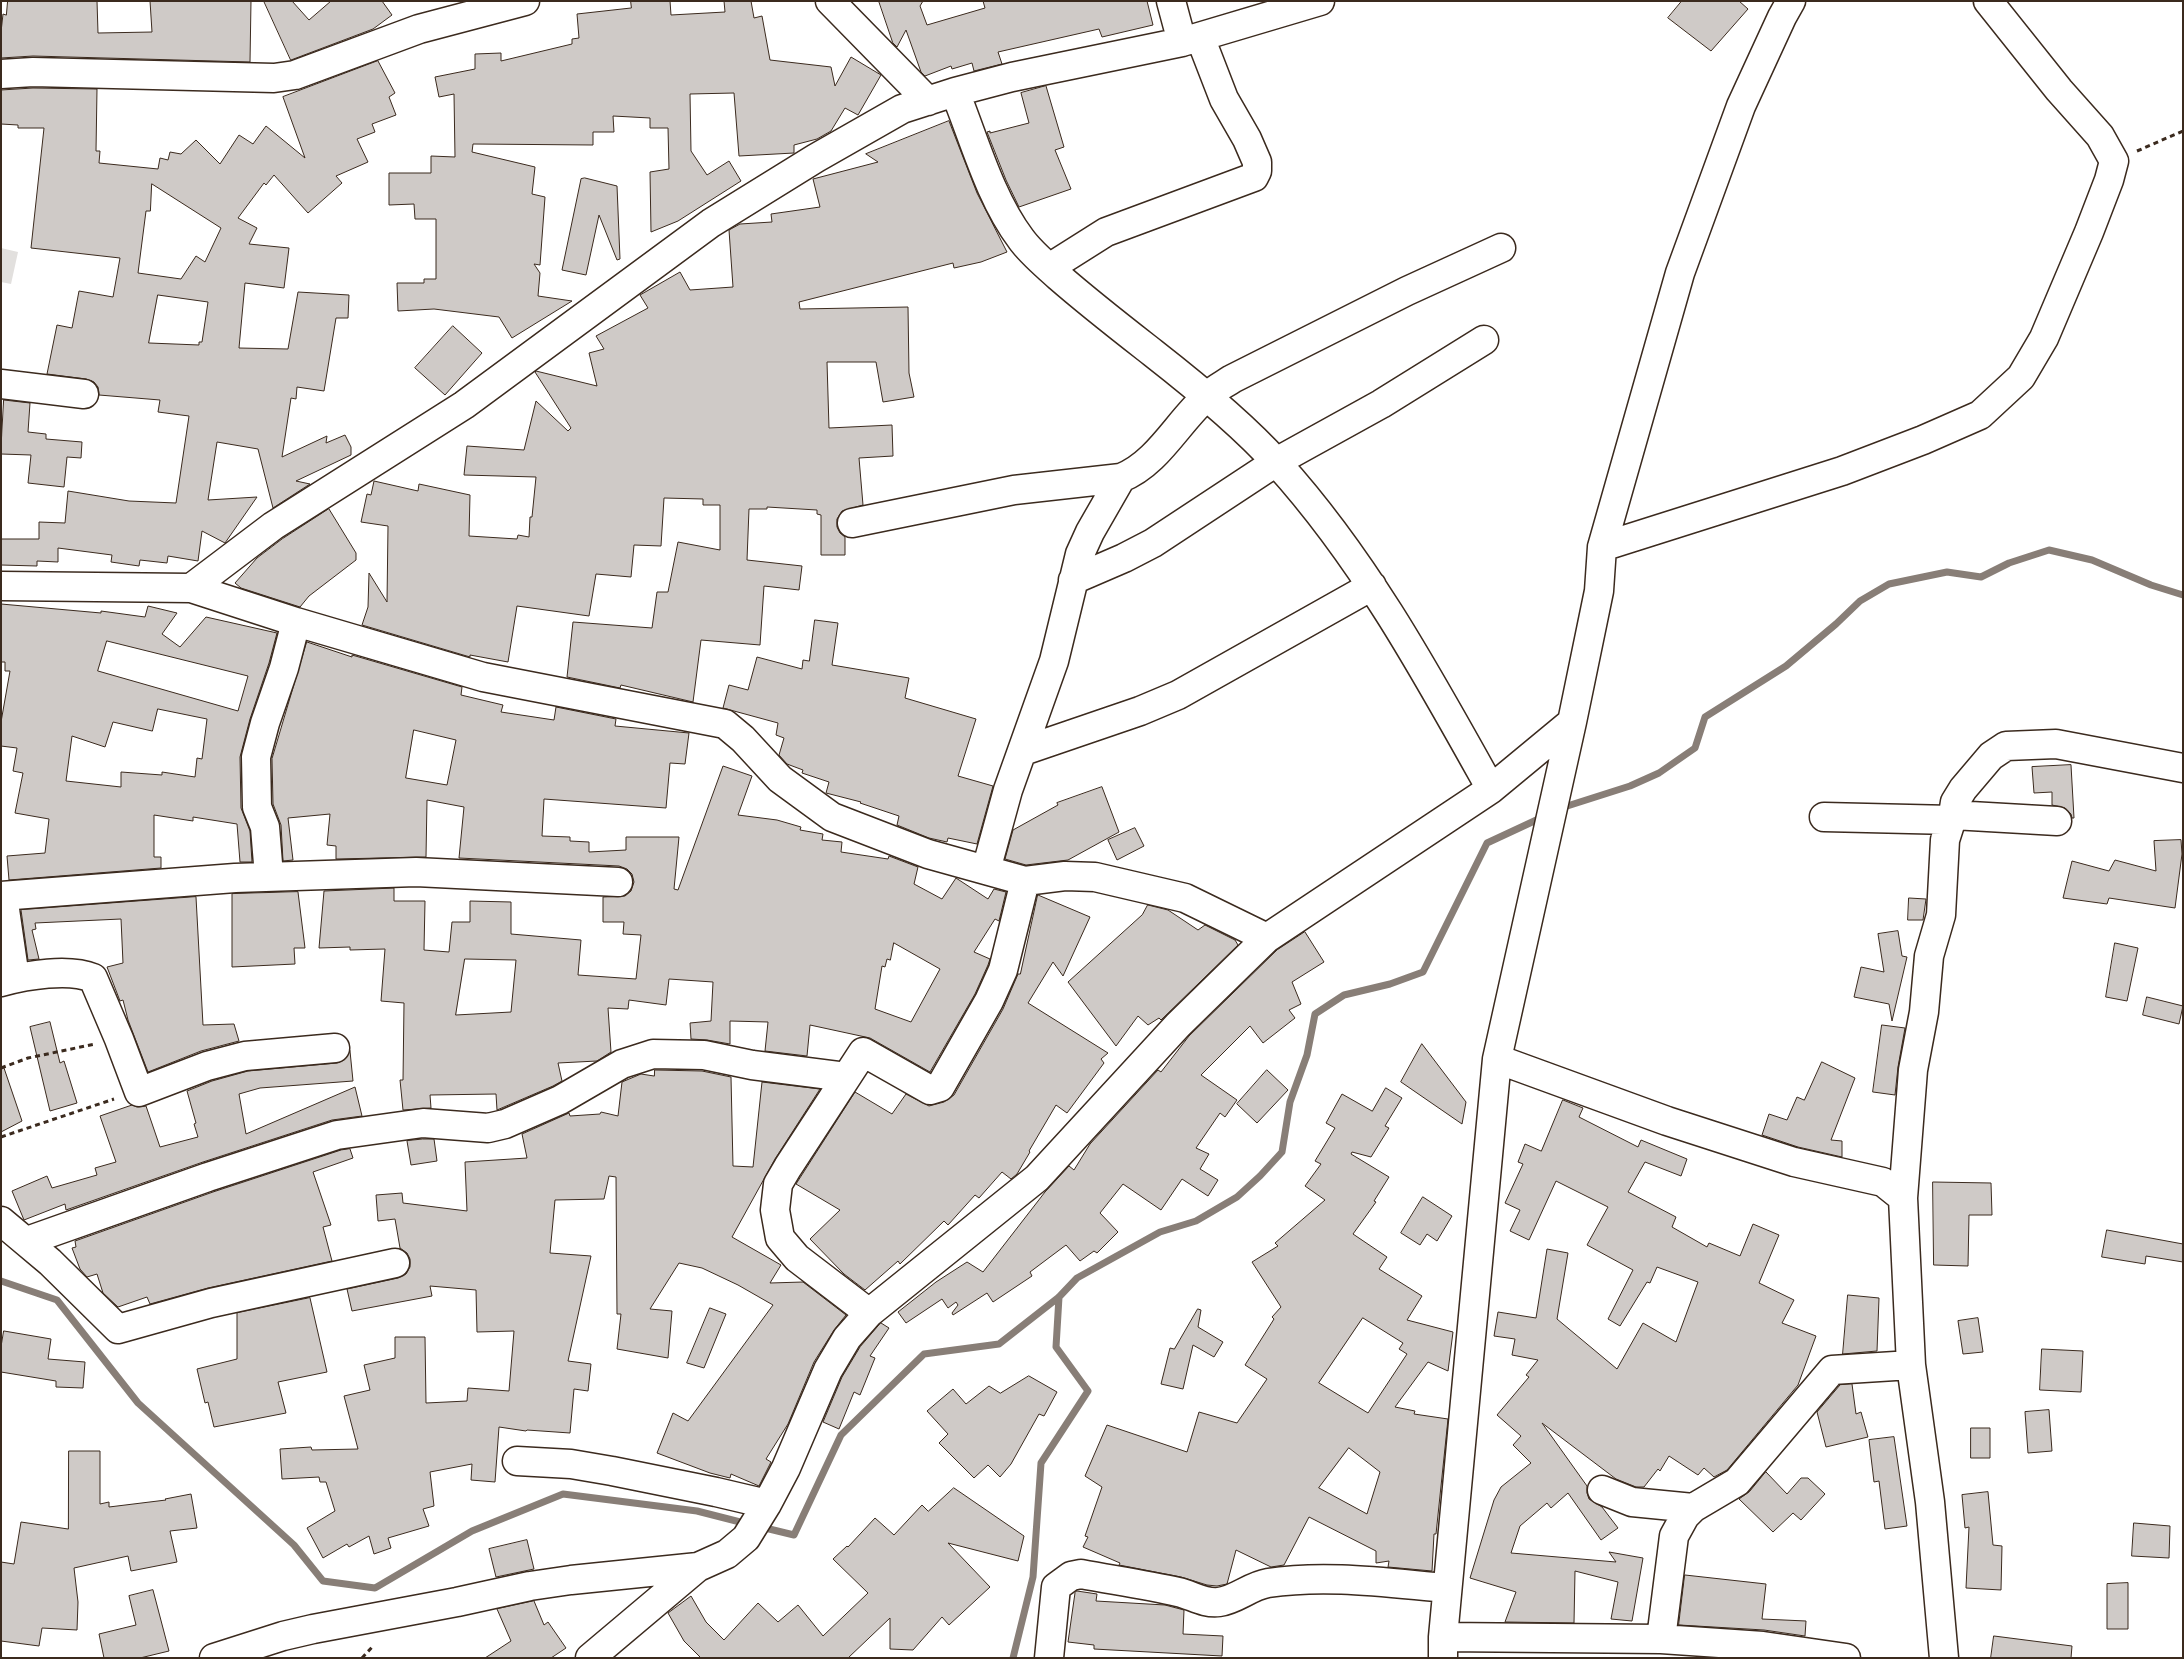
<!DOCTYPE html>
<style>
body{margin:0}
#map{position:relative;width:2184px;height:1659px;overflow:hidden;background:#fff;font-family:"Balsamiq Sans",sans-serif}
canvas{display:block}
.frame{position:absolute;inset:0;border:2px solid #3b2a1e;pointer-events:none}
</style>
<div id="map">
<canvas width="2184" height="1659"></canvas>
<div class="frame"></div>
</div>
<script>
const ctx = document.querySelector('canvas').getContext('2d');
ctx.lineJoin = 'round';
function paint(path, color) {
  ctx.fillStyle = color;
  ctx.fill(path, 'evenodd');
}
function trace(path, color, width, dash) {
  ctx.strokeStyle = color;
  ctx.lineWidth = width;
  ctx.lineCap = dash ? 'butt' : 'round';
  ctx.setLineDash(dash || []);
  ctx.stroke(path);
}
paint(new Path2D(`
 M1,248L18,252L11,284L1,282Z`), '#e2e0de');
trace(new Path2D(`
 M1561,808L1630,786L1659,773L1695,748L1705,717L1786,666L1836,624L1860,601L1889,584L1947,572L1981,577L2009,563L2049,550L2092,560L2151,585L2183,595
 M1,1281L57,1300L138,1403L294,1545L323,1581L375,1588L472,1531L563,1494L697,1511L748,1524
 M761,1527L794,1535L841,1435L924,1354L999,1344L1059,1297L1077,1278L1160,1232L1196,1221L1237,1197L1260,1176L1282,1152L1290,1102L1307,1055L1315,1014L1344,995L1390,984L1423,972L1487,843L1545,816
 M1013,1658L1033,1577L1041,1463L1088,1391L1056,1347L1059,1297`), '#887e77', 7);
const building = new Path2D(`
 M8,1H97L98,33L152,32L150,1H251L250,62L33,56L1,58V32L3,14L6,15Z
 M264,1H292L309,20L331,1H382L392,15L373,29L291,60Z
 M631,1H670L671,15L725,12L724,1H751L754,18L762,16L770,60L831,67L835,86L851,57L881,75L858,115L845,108L831,131L817,139L794,145V153L739,156L734,93L690,94L691,151L707,175L729,161L741,181L678,221L651,232L650,172L669,169L668,128H650V118L613,116L614,132H593V145L473,144L472,152L535,167L532,194L545,197L540,265L534,264L540,273L538,296L572,301L512,338L499,317L434,309L398,311L397,283H424V279H436V219H415L414,204L389,205V173H431V156L455,157L454,94L439,97L435,77L475,69V54L501,53V61L572,44V39L579,38L577,14L631,8Z
 M879,1H923L920,6L927,25L985,8L983,1H1147L1153,25L1102,37L1099,29L998,52L1002,64L974,71L972,63L952,69L951,66L925,76L921,72L906,30L897,47L893,43Z
 M1682,1H1739L1748,9L1711,51L1668,18Z
 M378,61L395,93L389,97L396,115L372,124L375,132L357,139L368,162L336,176L342,183L308,213L274,175L266,185L264,183L238,218L257,228L249,244L289,248L284,288L245,283L239,348L288,349L298,292L349,295L348,318H336L324,391L297,387L296,399L291,398L282,457L327,436L326,443L345,435L351,447V455L296,481L310,484L273,508L258,449L217,442L208,500L257,497L225,543L202,531L198,561L168,556L167,563L140,560L139,566L111,562L112,555L58,548V562L37,561V566L1,565V539H39V522L65,523L68,491L129,501L176,503L189,416L158,412L160,400L99,395L98,387L94,382L86,379L47,374L57,325L72,328L79,291L113,297L120,258L31,248L44,128H18V125L1,124V90L33,88L97,89L96,151H100L99,163L158,169L160,158L168,160L170,152L181,154L196,140L220,164L239,135L253,144L266,126L305,158L283,97ZM152,184L221,228L205,262L196,256L181,279L138,273L146,211H150ZM158,295L208,302L202,342H199V345L149,343Z
 M1046,86L1064,147L1055,150L1071,189L1019,207L1006,180L987,132L990,131V133L1029,123L1021,93Z
 M949,121L977,193L1007,252L981,262L954,268L953,263L799,302L800,309L908,307L909,373L914,397L883,402L876,362H827L829,428L892,425L893,456L859,458L863,505L842,511L837,519V527L840,533L845,537V555H821V515L817,514V510L767,507V509H749L747,560L802,566L799,590L764,586L760,645L701,640L693,702L621,685L620,688L567,677L573,622L652,628L657,592H668L678,542L720,550V505H703V499L664,498L661,546L634,545L631,577L596,574L589,616L517,606L508,662L470,655V657L362,625L368,607L369,573L387,602L388,526L361,522L367,494L371,495L374,481L418,491L419,484L470,495L469,536L517,539L518,535L529,537L530,517H532L536,477L464,475L467,446L524,450L536,401L568,431L571,428L535,372L536,371L597,386L589,353L604,349L596,336L648,308L640,295L680,272L690,290L733,287L729,230L740,224L772,222L771,214L820,207L813,179L878,162L866,154Z
 M585,178L617,186L620,259L617,260L599,215L586,275L562,270L581,179Z
 M453,326L482,353L445,395L415,368Z
 M4,400L30,403L28,432L46,434V439L82,442L81,458L67,457L64,487L28,483L31,455L1,454Z
 M329,509L356,553V560L309,596L300,607L241,588L235,583L257,558L282,539Z
 M1,604L101,613V611L145,617L148,606L177,613L162,634L180,647L206,617L277,633L269,663L250,719L240,757L241,808L250,831L252,862H240L237,824L193,817V821L154,815V857H161V868L9,880L7,856L45,853L49,819L15,813L23,773L13,771L17,748L1,746V722L10,671H5V662H1ZM107,641L248,676L238,711L98,671ZM158,709L207,719L202,759L197,758L195,777L162,772V775L121,772V787L66,781L72,736L105,747L113,722L152,731Z
 M815,620L838,623L832,665L909,678L905,698L976,719L958,776L993,786L977,844L948,838L947,842L929,838L897,825L899,816L860,803L861,802L826,793L829,782L802,773L803,770L787,764L779,755L784,738L776,735L778,723L723,708L729,685L748,690L757,657L802,669L803,660L809,661Z
 M307,642L352,657V655L462,687L461,695L503,705L501,712L554,720L556,707L616,719L615,726L689,733L685,764L670,763L666,808L544,799L542,836L570,837V841L589,842V852L626,850V837H679L674,889L678,890L723,766L752,776L738,815L777,820L801,827L800,830L823,834L822,840L842,842L841,852L888,859L889,856L918,867L914,884L942,899L956,878L988,899L994,889L1006,892L999,921L995,919L974,952L990,959L988,965L975,994L930,1072L870,1038L810,1025L807,1056L765,1051L768,1022L730,1021V1044L707,1040L691,1039L690,1023L711,1021L713,982L669,979L666,1005L629,1000L628,1009L608,1008L611,1052L597,1061L558,1063L562,1081L553,1086L497,1110L496,1094L430,1095L431,1108L403,1110L400,1080H403L404,1003L381,1001L385,949L350,950V947L319,948L324,891L394,888V901H425L424,950L449,952L452,922H470V901L511,902V934L581,940L578,975L636,979L641,935L623,934L624,922H603V897L625,896L631,891L634,882L632,874L627,869L619,866L459,858L464,807L427,800L426,857L336,859V846L327,845L330,814L288,818L293,860L283,861L281,825L273,804L272,759ZM414,730L456,740L447,785L406,778ZM894,943L940,969L911,1022L875,1009L882,966L885,967L887,959L890,960ZM465,959L516,960L511,1012L456,1015Z
 M2071,765L2074,818H2072L2071,814L2065,808L2052,805V792L2034,793L2032,767Z
 M1102,787L1119,832L1068,860L1026,865L1005,859L1013,830L1058,805L1057,803Z
 M1135,828L1144,846L1117,860L1108,840Z
 M2181,840L2182,854L2175,908L2109,898L2107,904L2063,898L2072,861L2109,871L2115,860L2156,871L2154,841Z
 M298,892L305,948H294L295,964L232,967V894Z
 M1038,895L1090,917L1063,976L1053,962L1028,1003L1108,1053L1101,1059L1104,1063L1067,1113L1056,1105L1029,1151L1030,1152L1017,1174L1011,1179L1002,1172L979,1198L975,1195L948,1225L944,1221L900,1264L898,1261L865,1290L844,1274L810,1239L840,1210L796,1184L855,1092L892,1114L906,1094L929,1106L944,1102L954,1095L1003,1009L1018,974H1020Z
 M196,897L203,1025L234,1024L239,1041L201,1051L148,1072L128,1020L123,1000L120,1001L107,967L123,963L121,919L35,923L36,929L32,930L39,959L28,960L21,910Z
 M1909,898L1926,899L1923,920H1908Z
 M1148,905L1168,910L1198,930L1205,925L1235,940L1238,945L1161,1020L1159,1018L1148,1025L1138,1016L1116,1046L1068,982L1142,915Z
 M1898,931L1902,956L1907,957L1892,1021L1889,1004L1854,997L1861,967L1884,972L1878,934Z
 M1305,932L1324,962L1292,982L1301,1004L1289,1010L1295,1018L1263,1043L1250,1026L1201,1075L1237,1100L1225,1117L1220,1113L1196,1148L1209,1154L1200,1169L1218,1180L1208,1196L1182,1179L1161,1210L1123,1184L1100,1213L1118,1232L1097,1253L1094,1251L1080,1261L1066,1245L1030,1272L1032,1276L993,1302L987,1293L953,1315L952,1313L958,1305L956,1302L948,1308L942,1299L906,1323L898,1312L936,1282L967,1262L983,1272L1045,1192L1069,1166L1074,1170L1090,1144L1158,1070L1161,1072L1189,1036L1277,950Z
 M2115,943L2138,948L2127,1001L2106,997Z
 M2147,997L2183,1006L2179,1024L2143,1015Z
 M50,1022L60,1063L64,1061L77,1103L50,1111L30,1027Z
 M1882,1025L1905,1028L1898,1067L1895,1095L1873,1092Z
 M1422,1044L1466,1102L1462,1124L1401,1082Z
 M350,1051L353,1081L260,1088L239,1094L246,1134L355,1087L362,1116L332,1120L203,1162L66,1210L65,1204L24,1220L12,1191L47,1176L52,1188L97,1175L95,1168L116,1162L100,1116L132,1105L137,1107L146,1106L160,1147L198,1137L194,1124L196,1123L187,1091L212,1081L248,1071L337,1063L344,1060Z
 M1822,1062L1855,1078L1831,1140L1842,1141V1157L1798,1147L1762,1135L1769,1114L1787,1120L1797,1097L1804,1100Z
 M4,1068L22,1121L1,1132V1069Z
 M655,1070L702,1071L731,1077L733,1166L753,1167L762,1082L820,1089L775,1159L732,1237L781,1265L770,1283L803,1282L846,1315L834,1330L814,1362L788,1424L766,1459L771,1462L759,1486L731,1474L730,1478L710,1473L657,1453L673,1413L688,1421L773,1305L738,1285L702,1268L679,1263L650,1309L672,1311L668,1358L617,1349L621,1314H617L616,1177L609,1176L604,1199L555,1200L550,1253L591,1256L568,1361L591,1364L588,1391L574,1389L570,1433L527,1430L526,1431L499,1427L495,1482L471,1480L472,1464L430,1472L434,1506L423,1509L429,1526L388,1538L391,1548L374,1554L369,1536L349,1547L347,1544L323,1558L307,1528L335,1511L326,1482H320L319,1477L282,1479L280,1449L311,1447L312,1450L358,1449L344,1396L370,1390L364,1365L395,1358V1337H425L426,1403L467,1401L468,1388L509,1391L514,1331L477,1332L476,1290L430,1286L432,1296L352,1311L347,1289L398,1278L406,1274L410,1267V1259L407,1253L400,1248L395,1219L378,1221L376,1195L402,1193L403,1203L467,1211L465,1162L527,1158L522,1134L569,1113L570,1116L600,1114L601,1112L618,1116L622,1082L641,1074L654,1076Z
 M1267,1070L1288,1090L1257,1123L1237,1104Z
 M1386,1088L1402,1098L1385,1126L1389,1128L1371,1157L1352,1152L1351,1154L1389,1177L1374,1201L1376,1202L1353,1234L1387,1257L1379,1269L1422,1296L1407,1320L1453,1332L1448,1371L1428,1362L1395,1407L1415,1411L1414,1414L1448,1419L1436,1534H1434L1432,1571L1388,1567L1389,1561L1376,1563V1551L1309,1517L1284,1565L1271,1567L1236,1550L1227,1584L1217,1586L1207,1585L1181,1577L1119,1565L1120,1563L1083,1547L1088,1537L1085,1536L1102,1487L1085,1476L1107,1425L1187,1452L1199,1412L1237,1423L1267,1379L1245,1365L1274,1319L1272,1317L1281,1307L1252,1262L1278,1246L1275,1243L1325,1200L1305,1186L1321,1164L1315,1161L1335,1128L1326,1123L1342,1094L1372,1111ZM1363,1318L1403,1343L1399,1349L1407,1354L1368,1413L1319,1383ZM1349,1448L1380,1472L1367,1514L1319,1488Z
 M1563,1100L1583,1108L1579,1117L1638,1147L1641,1140L1687,1159L1681,1176L1645,1162L1628,1192L1676,1217L1672,1227L1707,1247L1709,1243L1740,1256L1753,1224L1779,1235L1759,1283L1794,1300L1782,1323L1816,1336L1798,1385L1727,1470L1714,1477L1704,1468L1698,1475L1669,1456L1660,1471L1658,1469L1644,1487H1636L1616,1479L1542,1423L1587,1486V1493L1589,1499L1602,1507L1618,1528L1601,1540L1568,1493L1551,1508L1547,1503L1520,1526L1511,1553L1616,1562L1609,1552L1643,1558L1632,1621L1611,1619L1618,1582L1575,1571L1574,1623L1505,1622L1516,1592L1470,1578L1494,1500L1501,1487L1531,1463L1513,1445L1521,1436L1497,1415L1529,1377L1526,1375L1538,1360L1512,1355L1515,1339L1494,1336L1498,1312L1536,1318L1547,1249L1568,1253L1557,1319L1617,1369L1643,1323L1676,1342L1698,1282L1657,1267L1650,1283L1647,1282L1620,1326L1608,1319L1633,1270L1587,1245L1608,1207L1556,1181L1529,1240L1510,1231L1520,1210L1505,1203L1523,1164L1518,1162L1525,1144L1541,1151Z
 M423,1139H434L437,1161L411,1165L407,1141Z
 M350,1149L353,1158L313,1172L331,1225L323,1227L332,1261L208,1288L150,1304L147,1297L118,1307L103,1293L97,1274L87,1277L80,1269L72,1248L76,1247L75,1241L213,1192L341,1150Z
 M1933,1182L1991,1183L1992,1215H1969L1968,1266L1934,1265Z
 M1423,1197L1452,1216L1437,1241L1427,1234L1420,1245L1401,1233Z
 M2107,1230L2183,1244V1262L2146,1256L2145,1264L2102,1257Z
 M1848,1295L1879,1298L1877,1351L1843,1354Z
 M310,1298L327,1372L278,1382L286,1413L214,1427L208,1402L205,1403L197,1369L237,1359V1313Z
 M710,1308L726,1314L704,1368L687,1363Z
 M1198,1309L1201,1310L1198,1327L1223,1342L1214,1357L1193,1345L1183,1389L1161,1384L1170,1348L1174,1349Z
 M1978,1318L1983,1352L1963,1354L1958,1321Z
 M881,1323L889,1328L870,1356L875,1358L860,1395L854,1392L839,1429L823,1422L842,1377L860,1347Z
 M4,1331L51,1339L48,1359L85,1362L83,1388L56,1387V1381L1,1372V1347Z
 M2042,1349L2083,1351L2081,1392L2040,1390Z
 M1029,1376L1057,1392L1044,1416L1039,1414L1011,1464L1000,1477L988,1465L974,1478L939,1443L948,1434L927,1411L953,1389L966,1404L989,1386L1000,1393Z
 M1852,1384L1856,1414L1861,1412L1868,1437L1826,1447L1817,1412L1840,1385Z
 M2049,1410L2052,1451L2028,1453L2025,1412Z
 M1971,1428H1990V1458H1971Z
 M1894,1437L1907,1526L1885,1529L1879,1481L1874,1482L1869,1440Z
 M69,1451H100V1504L109,1502V1507L166,1500L165,1499L191,1494L197,1528L170,1531L177,1562L131,1571L128,1556L74,1568L78,1602L77,1630L42,1628L39,1646L1,1641V1562L14,1564L21,1522L68,1529Z
 M1766,1472L1787,1494L1801,1478H1808L1825,1494L1801,1520L1793,1513L1773,1532L1739,1499L1749,1492Z
 M954,1488L1024,1536L1018,1561L948,1543L990,1587L949,1625L942,1617L913,1650L890,1649V1618L848,1658H701L684,1641L668,1613L691,1596L706,1622L724,1640L758,1603L778,1622L798,1605L823,1636L868,1593L833,1559L847,1546L848,1547L875,1518L894,1535L922,1505L928,1511Z
 M1988,1492L1993,1545L2002,1546L2001,1590L1966,1588L1969,1527L1965,1528L1962,1495Z
 M2134,1523L2170,1526L2169,1558L2132,1556Z
 M527,1540L534,1569L496,1577L489,1549Z
 M1685,1575L1766,1584L1762,1619L1806,1621L1805,1636L1764,1630L1679,1625Z
 M2128,1583V1629H2107V1584Z
 M153,1590L169,1651L140,1658H104L99,1634L136,1625L129,1596Z
 M1077,1591L1097,1594L1096,1601L1165,1605L1184,1610L1183,1634L1223,1636L1222,1656L1094,1649V1645L1068,1642L1075,1593Z
 M534,1601L544,1625L548,1622L566,1648L551,1658H485L511,1641L497,1609Z
 M1994,1636L2072,1646L2071,1658H1991Z`);
paint(building, '#cfcac7');
trace(building, '#3b2a1e', 1);
const minor = new Path2D(`
 M830,1L928,101
 M1171,1L1182,42
 M1,74L33,72L274,78L295,75L419,29L525,1
 M955,92C974,139 990,198 1021,239C1031,253 1046,265 1059,277C1090,304 1121,328 1153,353C1194,385 1243,425 1277,463C1365,560 1428,676 1491,789
 M1049,268L1106,232L1254,177L1257,171V162L1247,139L1224,99L1200,37
 M1,384L84,394
 M852,523L1014,490L1121,478C1158,463 1177,423 1206,397C1213,390 1223,385 1232,379L1407,291L1501,248
 M1602,547L1842,471L1923,440L1980,415L2021,377L2044,338L2089,232L2109,180L2114,161L2100,136L2059,90L1988,1
 M1073,580L1124,558L1153,543L1276,462L1381,404L1484,340
 M1,586L191,588L296,622L483,677L725,724L743,739L780,779L832,817L928,854L1025,881L1065,876L1095,877L1185,898L1267,938L1491,789L1572,722
 M191,588L273,526L464,405L711,223L816,158L902,109L955,92L1012,77L1182,42L1320,1
 M1023,751L1140,711L1178,695L1372,586
 M1953,815L2057,821
 M1824,817L1952,820
 M986,870L1008,790L1054,661L1080,554L1090,532L1121,478
 M269,876L265,827L257,807L256,757L265,723L284,668L296,622
 M1,896L235,878L416,872L618,882
 M3,896L15,978
 M1,982C27,975 69,968 93,978L119,1039L139,1092L207,1066L245,1056L335,1048
 M1497,1059L1667,1121L1794,1162L1883,1182L1903,1198L1911,1365L1930,1502L1944,1658
 M1903,1198L1913,1070L1924,1012L1929,956L1941,915L1945,840L1953,815L1955,802L1963,789L1991,756L2006,746L2056,744L2183,768
 M1,1221L50,1262L118,1329L211,1303L395,1263
 M27,1241L208,1177L337,1135L423,1123L488,1128L505,1124L560,1100L622,1064L653,1054L704,1055L752,1065L846,1077
 M869,1313L797,1258L780,1238L775,1210L778,1184L788,1167L863,1052L930,1090L940,1087L989,1001L1003,970L1025,881
 M517,1461L571,1464L612,1471L716,1492L767,1504
 M1602,1490L1632,1502L1693,1508L1737,1482L1832,1370L1911,1365
 M1443,1637L1661,1639L1763,1646L1846,1658
 M1661,1639L1674,1536L1685,1516L1693,1508
 M214,1658L283,1636L313,1629L457,1602L530,1586L571,1580L698,1567L727,1554L746,1538L767,1504L786,1468L828,1370L847,1338L869,1313L1037,1178L1178,1025L1267,938
 M590,1658L698,1567
 M1049,1658L1056,1587L1071,1576L1081,1574C1113,1580 1146,1585 1178,1592C1192,1595 1204,1604 1219,1602C1236,1600 1250,1586 1268,1583C1327,1574 1388,1583 1447,1588
 M1443,1658V1637L1497,1059L1572,722L1599,591L1602,547L1680,273L1741,106L1782,17L1791,1`);
trace(minor, '#3b2a1e', 31);
trace(new Path2D(`
 M2137,151L2183,131
 M1,1068L28,1058L95,1044
 M1,1137L114,1099
 M362,1658L374,1645`), '#3b2a1e', 3, [5, 4]);
trace(minor, '#fff', 28);
</script>
